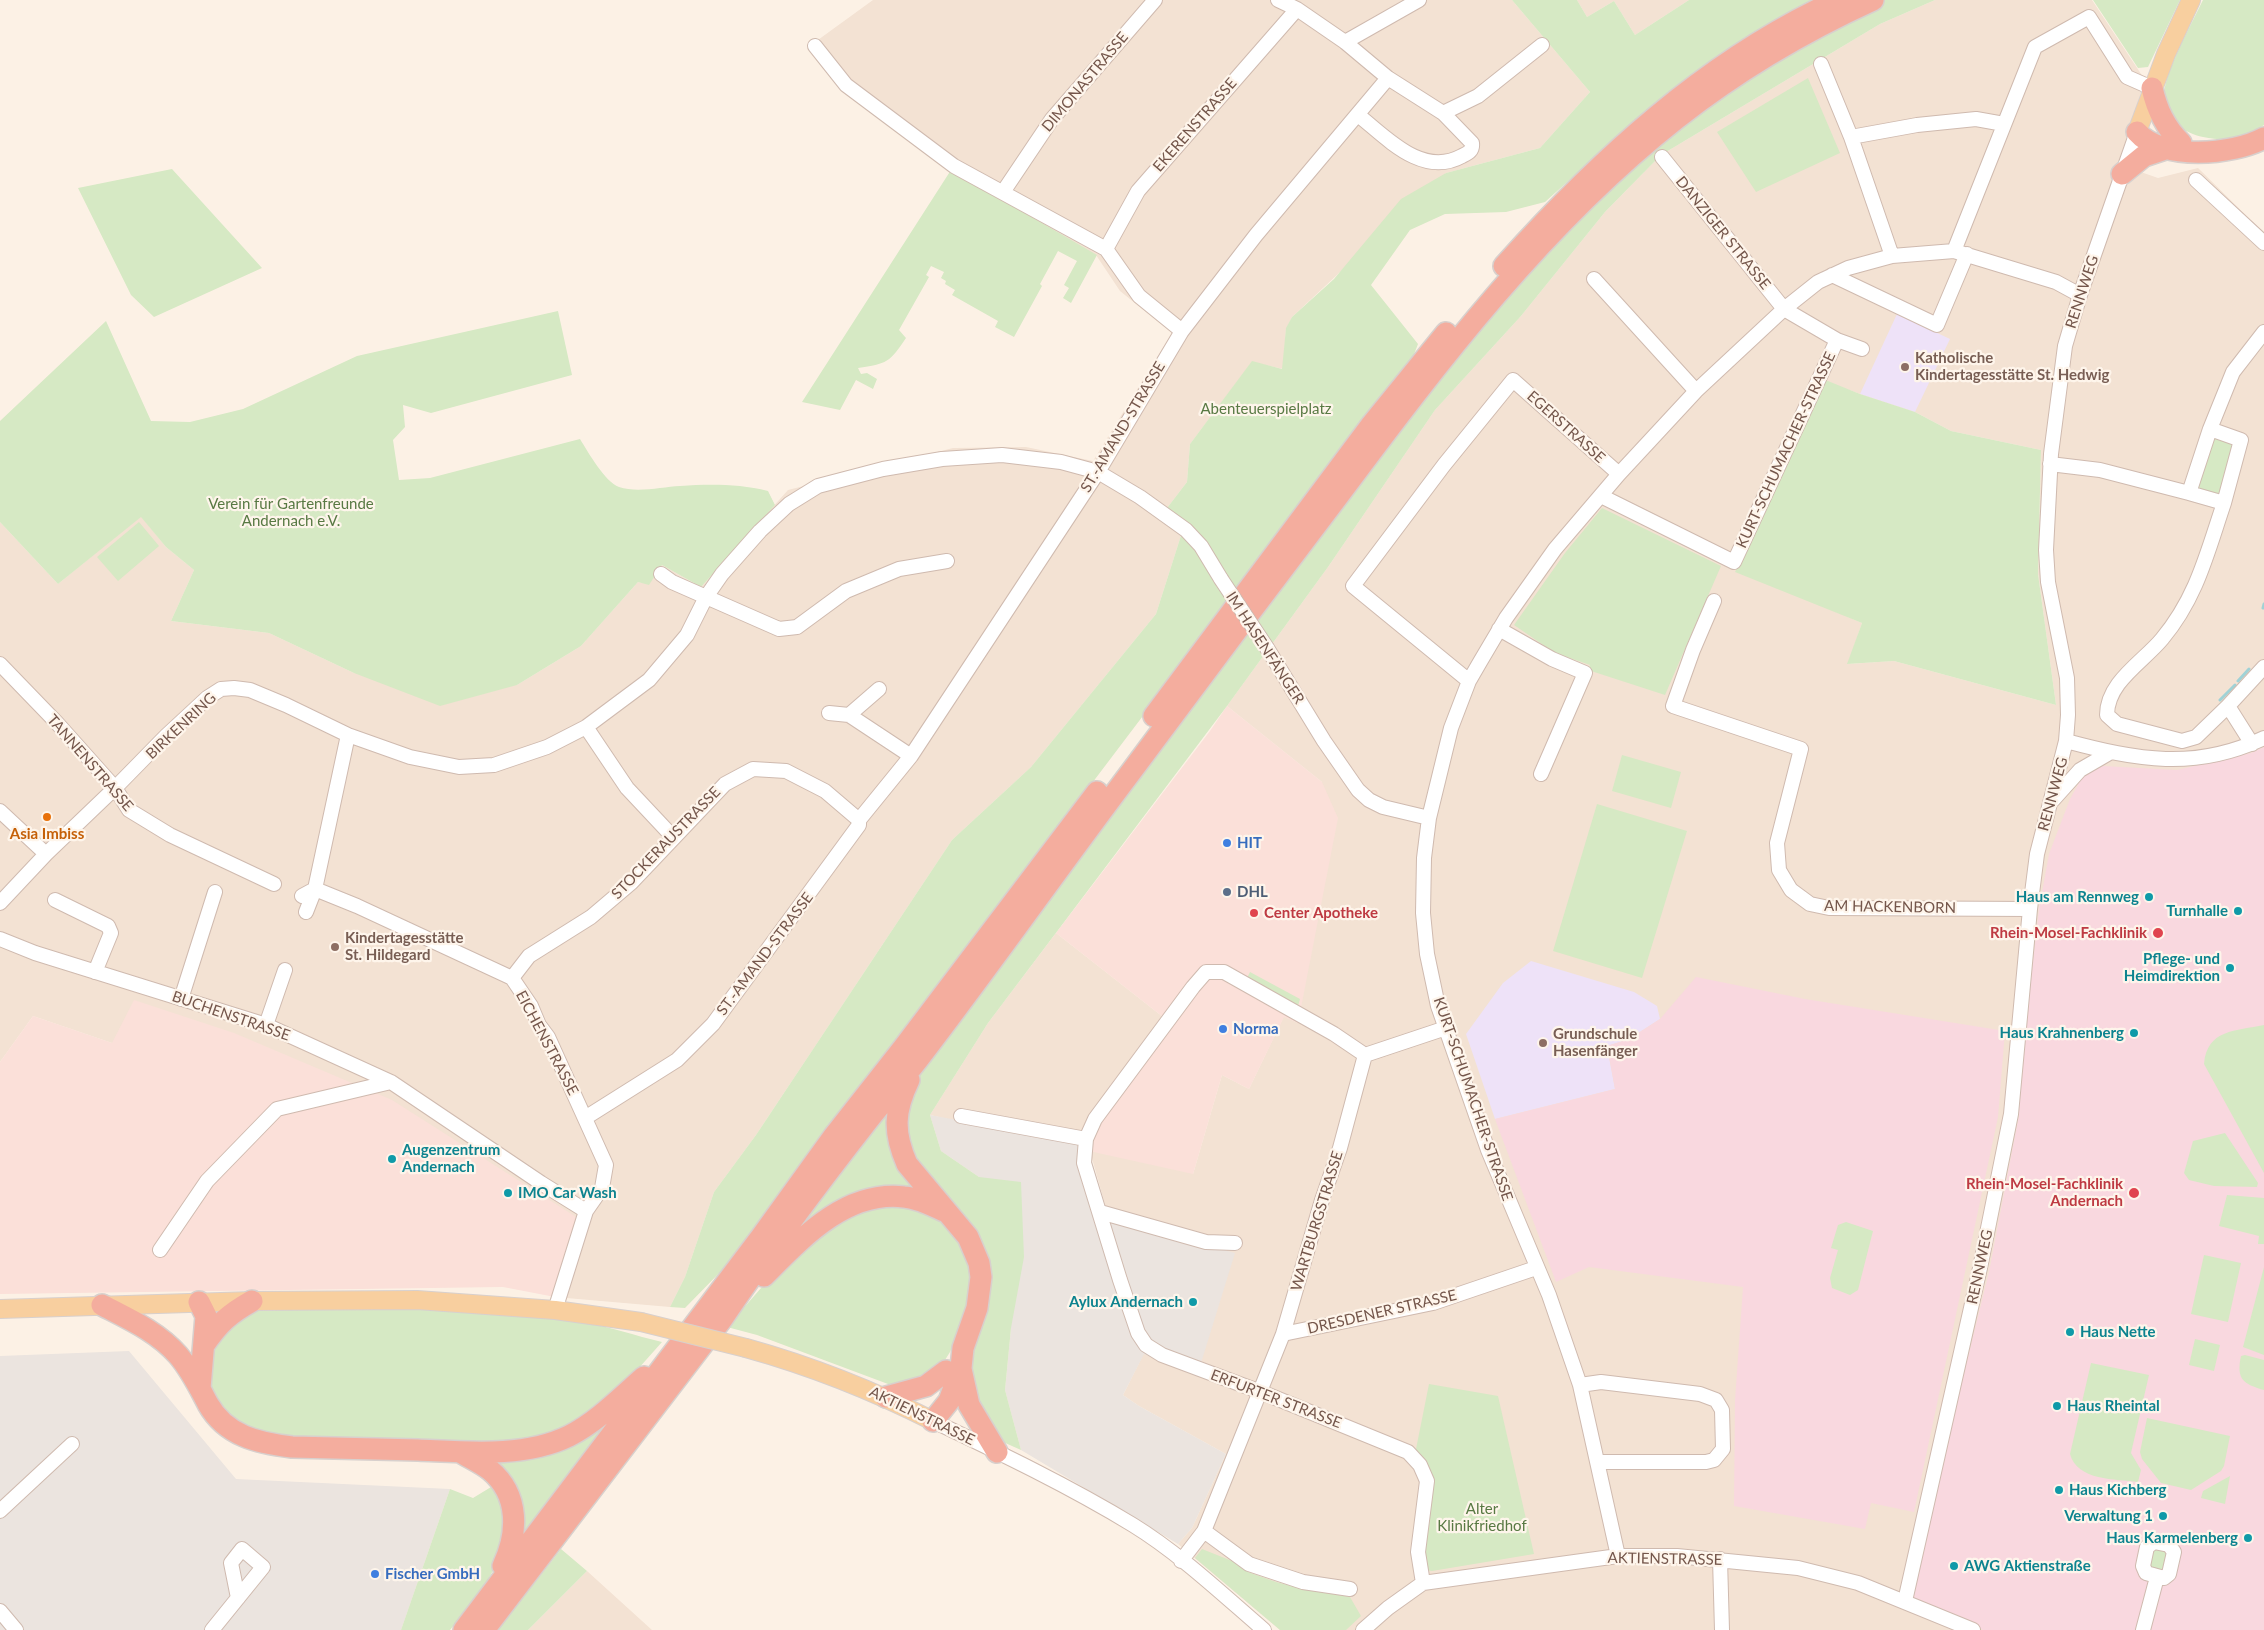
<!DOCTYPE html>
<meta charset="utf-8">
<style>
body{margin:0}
canvas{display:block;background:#fcf1e5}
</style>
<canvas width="2264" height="1630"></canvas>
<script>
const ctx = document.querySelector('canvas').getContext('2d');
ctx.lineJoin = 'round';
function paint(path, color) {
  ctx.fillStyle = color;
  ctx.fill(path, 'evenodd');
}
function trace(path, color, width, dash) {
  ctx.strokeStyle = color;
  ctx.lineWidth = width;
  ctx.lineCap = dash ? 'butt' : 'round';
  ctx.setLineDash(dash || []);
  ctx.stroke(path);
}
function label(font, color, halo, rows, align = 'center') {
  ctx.font = font + ' Lato,sans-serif';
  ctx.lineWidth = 4.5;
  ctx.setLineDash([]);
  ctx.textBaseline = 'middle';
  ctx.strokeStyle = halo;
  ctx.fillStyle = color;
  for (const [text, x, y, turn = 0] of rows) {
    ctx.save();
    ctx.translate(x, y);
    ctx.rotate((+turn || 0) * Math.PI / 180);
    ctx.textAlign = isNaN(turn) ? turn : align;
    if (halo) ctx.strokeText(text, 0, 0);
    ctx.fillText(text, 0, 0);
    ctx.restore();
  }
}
paint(new Path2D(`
 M873,0H1512L1590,92L1540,148L1446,173L1292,317L1286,329L1283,369L1252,362L1190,444L1187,482L1167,508L1185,523L1156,614L1031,767L952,840L756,1135L714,1192L685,1277L670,1307L555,1297L112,1043L33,1016L0,1062V522L58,584L141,516L166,547L194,570L171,621L269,633L354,673L517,685L581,646L638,582L649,584L662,565L701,587L788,490L953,448L1026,447L1093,461L1172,333L1120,291L1096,255L951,170L811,45Z
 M1577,0H1689L1635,35L1614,1L1587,17Z
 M1935,0H2092L2145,80L2118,164L2158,178L2198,168L2264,233V1630H1280L1178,1544L1192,1528L1226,1454L1139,1406L1123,1395L1144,1353L1197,1376L1109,1219L1090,1151L930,1115L988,1023L1056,933L1172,1024L1193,1174L1222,1075L1249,1089L1284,1016L1298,1023L1322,782L1227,706L1328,567L1435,410L1521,316L1605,212L1661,155L1880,24ZM1823,380L1860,394L1915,412L1951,431L2041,450L2038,574L2056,705L1894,661L1848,664L1862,623L1827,608Z
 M587,1571L652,1630H528Z`), '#f3e2d3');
paint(new Path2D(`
 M1227,706L1322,782L1338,818L1298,1023L1284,1017L1249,1089L1222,1075L1193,1174L1089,1151L1097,1126L1172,1024L1056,933L1210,731Z
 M134,1000L234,1033L392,1100L576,1217L555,1297L503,1287L0,1294V1062L33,1016L112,1043Z`), '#fbe0d9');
paint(new Path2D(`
 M930,1115L1080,1143L1089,1151L1109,1219L1235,1253L1197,1376L1144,1354L1123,1395L1139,1406L1226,1454L1192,1528L1178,1544L1021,1450L1005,1390L1011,1328L979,1177L941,1151Z
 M129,1351L236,1479L450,1489L401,1630H0V1356Z`), '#ebe4df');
paint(new Path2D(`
 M1897,314L1950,339L1915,412L1860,394Z
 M1531,961L1634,992L1657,1006L1660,1019L1629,1039L1607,1046L1615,1089L1495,1119L1466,1034L1503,983Z`), '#eee2f8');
paint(new Path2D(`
 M2264,747V1630H1983L1909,1596L1989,1272L2019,1115L2021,1069L2039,909L2049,854L2070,799L2083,776L2103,766L2177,770L2251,753Z
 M1696,977L1805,999L2005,1031L1998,1117L1914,1512L1871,1503L1865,1529L1734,1506L1735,1400L1743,1287L1589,1267L1556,1282L1495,1119L1615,1089L1607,1046L1629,1039L1660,1019Z`), '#f9d8df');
paint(new Path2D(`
 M1512,0H1577L1587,17L1614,1L1635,35L1689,0H1811L1744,38L1636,120L1545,202L1506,212L1445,214L1410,230L1371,285L1418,344L1408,370L1239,589L728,1264L685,1308L670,1307L685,1277L714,1192L756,1135L952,840L1031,767L1156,614L1185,523L1167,508L1187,482L1190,444L1252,361L1282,369L1286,328L1292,317L1334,279L1401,199L1446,173L1540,148L1590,92Z
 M1885,0H1935L1880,24L1661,155L1605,212L1521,316L1435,410L1328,567L1227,706L988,1023L930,1115L941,1151L979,1177L1021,1182L1024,1257L1011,1328L1005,1390L1021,1450L1003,1442L981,1416L967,1366L987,1291L912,1161L900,1122L917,1075L1086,841L1488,314L1620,177L1738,82Z
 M2093,0H2180L2148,67L2138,68Z
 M2203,0H2264V125C2242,140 2228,142 2203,137C2185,134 2166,119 2164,99C2161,79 2193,21 2203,0Z
 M1808,78L1840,153L1756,192L1717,132Z
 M172,169L262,268L154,317L131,295L78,188Z
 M951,170L1097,255L1071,303L1063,298L1069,288L1064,285L1077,261L1058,251L1040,284L1042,286L1014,337L995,327L998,321L952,295L955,290L945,284L946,281L941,278L944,272L931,266L926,275L929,277L899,330L906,338C890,362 887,364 858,368L861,374L867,373L877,379L873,389L856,380L840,410L802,402Z
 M558,311L572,375L431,413L403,405L405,427L393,440L399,480L430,478L580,439C588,452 605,482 619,487C637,493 662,487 680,486C711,484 739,484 768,491L775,505L701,587L662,565L649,585L638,582L581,646L517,685L440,706L354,673L269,633L171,621L194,570L166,547L141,517L58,584L0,522V421L106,321L151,421L190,422L243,409L357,356Z
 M1823,379L1860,394L1915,412L1951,431L2041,450L2038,574L2056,705L1894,661L1847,664L1862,623L1735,572Z
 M2213,438L2235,444L2220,496L2198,489Z
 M1602,508L1721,566L1665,695L1588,670L1590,665L1555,653L1514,625L1565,553Z
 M139,522L159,546L118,581L97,557Z
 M1622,755L1681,772L1671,808L1612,791Z
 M1597,804L1687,831L1642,978L1553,951Z
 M1250,972L1300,999L1298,1006L1247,978Z
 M2264,1025V1173L2204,1064C2207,1029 2236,1031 2264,1025Z
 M891,1105L916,1183L912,1194L791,1238Z
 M2225,1133L2258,1183L2257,1187L2214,1186L2189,1180L2184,1173L2193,1141Z
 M2227,1195L2264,1198V1244H2258L2259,1236L2219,1226Z
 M901,1201L952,1226L972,1261L971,1306L950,1352L940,1368L907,1386L888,1384L757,1335L727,1327L789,1256L844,1214Z
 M1846,1222L1873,1231L1858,1290L1850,1295L1832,1288L1830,1278L1838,1250L1831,1248L1838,1225Z
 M2204,1255L2241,1263L2228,1322L2191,1314Z
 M2264,1267V1355L2243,1347Z
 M354,1308C430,1310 506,1311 581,1322C608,1326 636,1336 662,1342L622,1387L566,1431L513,1445L263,1436L231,1420L213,1394L208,1380L209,1360L222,1328L254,1311Z
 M2195,1339L2220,1345L2214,1371L2189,1365Z
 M2245,1355L2264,1360V1390C2243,1384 2236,1379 2241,1356Z
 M2091,1363L2149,1375L2131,1453L2141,1470L2138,1482C2116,1479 2077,1481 2070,1454Z
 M1429,1384L1498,1396L1534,1554L1432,1571L1425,1570L1421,1552L1431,1480L1415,1454Z
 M624,1399L521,1543L481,1454H518Z
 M2147,1418L2230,1436L2224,1466L2221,1471L2191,1490L2161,1483L2142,1459L2140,1452Z
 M2230,1476L2225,1504L2201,1498L2203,1491Z
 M496,1484L508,1506L502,1554L484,1587L450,1630H401L450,1489L473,1498Z
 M2157,1546L2170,1553L2166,1568L2161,1572L2152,1571L2149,1565L2152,1549Z
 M561,1549L587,1571L528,1630H498Z
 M1202,1549L1232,1561L1248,1572L1276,1582L1303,1589L1350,1597L1361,1616L1346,1630H1280L1195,1558Z`), '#d6e9c4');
trace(new Path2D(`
 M2263,608L2264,604
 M2238,681L2249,669
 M2220,700L2235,685`), '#a0d2d6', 3);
const minor = new Path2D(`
 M1278,0L1297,9L1345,42L1388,78L1443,113L1472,143C1473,151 1468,153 1462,156C1422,178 1386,137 1358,115
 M1345,42L1419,0
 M815,46L846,85L954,166L1106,249L1139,296L1182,331
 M1821,64L1851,137
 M1443,113L1478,96L1542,45
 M2196,180L2264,243
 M1003,192L1052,119L1155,0
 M1106,249L1138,191L1297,9
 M1954,251L2035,47L2089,17L2127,77L2152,88
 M1892,256L1851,137L1917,125L1976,119L2004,124
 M1832,275L1937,325L1967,254
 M1594,279L1696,391
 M1837,340L1862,349
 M2210,429L2241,440L2224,503
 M2050,464L2100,470L2189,493
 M1601,496L1734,562L1837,340L1784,309L1662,157
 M661,574L672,582L779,629L797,627L846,591L899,569L947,561
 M1714,601L1693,650L1673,706L1801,749L1777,843L1779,870L1791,890L1810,904L1829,908L2030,909
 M1499,629L1552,659L1585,673L1541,774
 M1267,648L1324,741L1358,790L1369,800L1383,807L1429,818
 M0,664L57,723L115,788L129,810L170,835L274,884
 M1469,681L1353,586L1444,465L1513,380L1619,474
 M2228,706L2196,737L2182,741L2117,724L2107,715C2107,682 2143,662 2162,639C2197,597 2207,553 2224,503L2189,493L2210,429L2233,372L2264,332
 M829,713L849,715L911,756
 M849,715L879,689
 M586,727L627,788L673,837
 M2066,741C2137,760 2195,771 2264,738
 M2252,744L2228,706L2264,667
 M2053,800L2080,770L2111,752
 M0,811L46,854
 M302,896L315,889L357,906L512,978L531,1006L539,1025L548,1037L606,1165L602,1188L586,1211L555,1310
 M55,900L108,926L111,933L95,972
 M0,903L46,854L115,788L166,736L207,698L221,689L234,688L250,690L286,705L348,735L410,757L459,767L494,765L547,747L586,727L649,680L687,635L706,597L722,574L760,531L789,504L818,486L883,469L942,459L1002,455L1061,462L1098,472L1140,497L1186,530L1201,546L1221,579
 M306,912L315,889L348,735
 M0,939L35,953L266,1025L391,1082L541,1183L586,1211
 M512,978L529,956L591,917L631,883L725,784L753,769L786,771L825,791L859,820
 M181,999L215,892
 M266,1025L285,970
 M1365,1055L1334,1034L1224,972H1206L1193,987L1095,1119L1086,1139L1084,1163L1120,1280L1138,1333L1146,1345L1162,1355L1261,1392L1408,1452L1420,1465L1427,1481L1418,1552L1423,1583
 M1365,1055L1446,1028
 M961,1116L1086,1139
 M585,1118L677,1060L713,1024L859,825V820L911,756L1098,472L1182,331L1256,235L1388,78
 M1100,1212L1206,1242L1235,1243
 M160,1250L207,1181L277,1109L391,1082
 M1283,1334L1433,1303L1536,1268
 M1580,1385L1601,1382L1700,1394L1716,1400L1722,1410L1723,1449L1714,1460L1706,1462H1599
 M933,1421C1000,1453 1069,1486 1133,1525C1180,1554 1222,1594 1264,1630
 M0,1511L72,1444
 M1204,1531L1249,1564L1303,1582L1350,1589
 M2154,1542L2169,1545L2174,1552L2169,1574L2164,1578L2146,1573L2143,1566L2147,1547Z
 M1618,1556L1580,1385L1549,1295L1488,1150L1438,1006L1427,954L1423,913L1424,858L1429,818L1451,728L1469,681L1480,662L1506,618L1555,549L1619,474L1696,391L1784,309L1818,282L1848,268L1892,256L1954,251L2056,282L2080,295
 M1720,1559L1722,1630
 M1181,1561L1204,1531L1283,1334L1322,1200L1340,1148L1365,1055
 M1905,1601L1980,1268L2011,1114L2030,909L2037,854L2066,741L2068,715L2067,678L2048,582L2046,550L2051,454L2065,346L2080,295L2137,132
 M0,1611L16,1630
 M212,1630C229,1609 246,1588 263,1567L242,1549L231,1563L238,1598
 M1363,1630L1388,1608L1423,1583L1618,1556H1677L1798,1568L1858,1583L1973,1630
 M2143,1630L2157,1577`);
const major = new Path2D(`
 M2137,132L2166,54L2191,0
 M0,1309L252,1301L417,1300L555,1310L641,1322
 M746,1348C811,1366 872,1390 933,1421`);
const highway = new Path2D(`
 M2152,88C2157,110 2165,127 2181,143
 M2137,132C2162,161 2233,155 2264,138
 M2122,174L2144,156L2168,148
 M1504,266C1599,160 1706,60 1838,0
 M1154,716L1372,424L1446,333
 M909,1080C894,1111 893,1132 907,1164L968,1237L979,1263L981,1277L977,1308L963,1348L961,1368L949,1401L933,1421
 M764,1276C802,1238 846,1190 904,1197C918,1198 931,1205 944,1211
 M199,1302L206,1316L200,1388
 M102,1305C129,1319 158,1332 178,1355C191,1370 199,1387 208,1404C226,1436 258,1443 292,1447C334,1448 376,1449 418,1450C466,1452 524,1458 569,1436C597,1422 620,1398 644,1377
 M204,1345C219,1323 229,1314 252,1301
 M961,1369L969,1405L997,1452
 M886,1397L926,1386L946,1371
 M460,1452C470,1458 481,1463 490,1470C520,1495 518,1534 503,1566
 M464,1630L761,1237L834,1136L904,1047L1097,792
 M484,1630L722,1319C768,1251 818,1184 869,1119C886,1098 904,1078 920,1057C992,963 1060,866 1131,772C1200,679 1269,587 1339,495C1439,361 1544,223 1676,119C1737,71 1803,32 1873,0`);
trace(minor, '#cfbaaf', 16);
trace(major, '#d8d0cd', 20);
trace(highway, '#d8d0cd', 24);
trace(minor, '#fff', 14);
trace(major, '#f8cf9f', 18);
trace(highway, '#f4ad9e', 21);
const minorBridge = new Path2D(`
 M1221,579L1267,648`);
const majorBridge = new Path2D(`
 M641,1322L746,1348`);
trace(minorBridge, '#cfbaaf', 16, []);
trace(majorBridge, '#d8d0cd', 20, []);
trace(minorBridge, '#fff', 14);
trace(majorBridge, '#f8cf9f', 18);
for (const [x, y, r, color] of [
 [1905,367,5,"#8d6e63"],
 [47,817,5,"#e8710a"],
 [1227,843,5,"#3f7fe0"],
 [1227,892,5,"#5c6f8a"],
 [2149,897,5,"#0f9aa8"],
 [2238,911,5,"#0f9aa8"],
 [1254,913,5,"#e0444e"],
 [2158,933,6,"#e0444e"],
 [335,947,5,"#8d6e63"],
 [2230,968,5,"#0f9aa8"],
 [1223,1029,5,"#3f7fe0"],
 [2134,1033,5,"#0f9aa8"],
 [1543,1043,5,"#8d6e63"],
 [392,1159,5,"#0f9aa8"],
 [508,1193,5,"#0f9aa8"],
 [2134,1193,6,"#e0444e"],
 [1193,1302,5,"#0f9aa8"],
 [2070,1332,5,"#0f9aa8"],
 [2057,1406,5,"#0f9aa8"],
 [2059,1490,5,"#0f9aa8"],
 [2163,1516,5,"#0f9aa8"],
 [2248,1538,5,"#0f9aa8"],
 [1954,1566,5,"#0f9aa8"],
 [375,1574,5,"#3f7fe0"]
]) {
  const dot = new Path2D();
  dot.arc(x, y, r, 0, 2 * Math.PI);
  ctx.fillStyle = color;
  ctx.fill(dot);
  trace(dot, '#fef5eb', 2);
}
label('15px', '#74564b', '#fef5eb', [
 ["DIMONASTRASSE",1085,82,-50],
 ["EKERENSTRASSE",1195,125,-49],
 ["DANZIGER STRASSE",1723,233,51],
 ["RENNWEG",2082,292,-72],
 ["ST.-AMAND-STRASSE",1123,427,-59],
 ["EGERSTRASSE",1566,427,42],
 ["KURT-SCHUMACHER-STRASSE",1786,450,-65],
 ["IM HASENFÄNGER",1265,648,57],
 ["BIRKENRING",181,726,-43],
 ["TANNENSTRASSE",90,763,49],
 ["RENNWEG",2053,794,-75],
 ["STOCKERAUSTRASSE",666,843,-46],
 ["AM HACKENBORN",1890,907,1],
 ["ST.-AMAND-STRASSE",765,954,-53],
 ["BUCHENSTRASSE",231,1016,19],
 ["EICHENSTRASSE",547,1043,62],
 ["KURT-SCHUMACHER-STRASSE",1473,1099,71],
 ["WARTBURGSTRASSE",1317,1221,-73],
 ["RENNWEG",1980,1267,-78],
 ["DRESDENER STRASSE",1382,1312,-13],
 ["ERFURTER STRASSE",1276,1399,21],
 ["AKTIENSTRASSE",922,1416,26],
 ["AKTIENSTRASSE",1665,1559,1]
]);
label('bold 15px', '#785e54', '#fef5eb', [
 ["Katholische",1915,358],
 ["Kindertagesstätte St. Hedwig",1915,375],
 ["Kindertagesstätte",345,938],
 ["St. Hildegard",345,955],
 ["Grundschule",1553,1034],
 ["Hasenfänger",1553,1051]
], 'left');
label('15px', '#587943', '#fef5eb', [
 ["Abenteuerspielplatz",1266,409],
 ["Verein für Gartenfreunde",291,504],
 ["Andernach e.V.",291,521],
 ["Alter",1482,1509],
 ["Klinikfriedhof",1482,1526]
]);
label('bold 15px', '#c56008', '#fef5eb', [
 ["Asia Imbiss",47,834]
]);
label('bold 15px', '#366cbe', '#fef5eb', [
 ["HIT",1237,843],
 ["Norma",1233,1029],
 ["Fischer GmbH",385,1574]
], 'left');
label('bold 15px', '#4e5e75', '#fef5eb', [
 ["DHL",1237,892]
], 'left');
label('bold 15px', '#0d838f', '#fef5eb', [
 ["Haus am Rennweg",2139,897],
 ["Turnhalle",2228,911],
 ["Pflege- und",2220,959],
 ["Heimdirektion",2220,976],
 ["Haus Krahnenberg",2124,1033],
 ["Augenzentrum",402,1150,"left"],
 ["Andernach",402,1167,"left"],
 ["IMO Car Wash",518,1193,"left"],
 ["Aylux Andernach",1183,1302],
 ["Haus Nette",2080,1332,"left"],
 ["Haus Rheintal",2067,1406,"left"],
 ["Haus Kichberg",2069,1490,"left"],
 ["Verwaltung 1",2153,1516],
 ["Haus Karmelenberg",2238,1538],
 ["AWG Aktienstraße",1964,1566,"left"]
], 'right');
label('bold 15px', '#be3a42', '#fef5eb', [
 ["Center Apotheke",1264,913,"left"],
 ["Rhein-Mosel-Fachklinik",2147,933],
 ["Rhein-Mosel-Fachklinik",2123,1184],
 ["Andernach",2123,1201]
], 'right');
</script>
